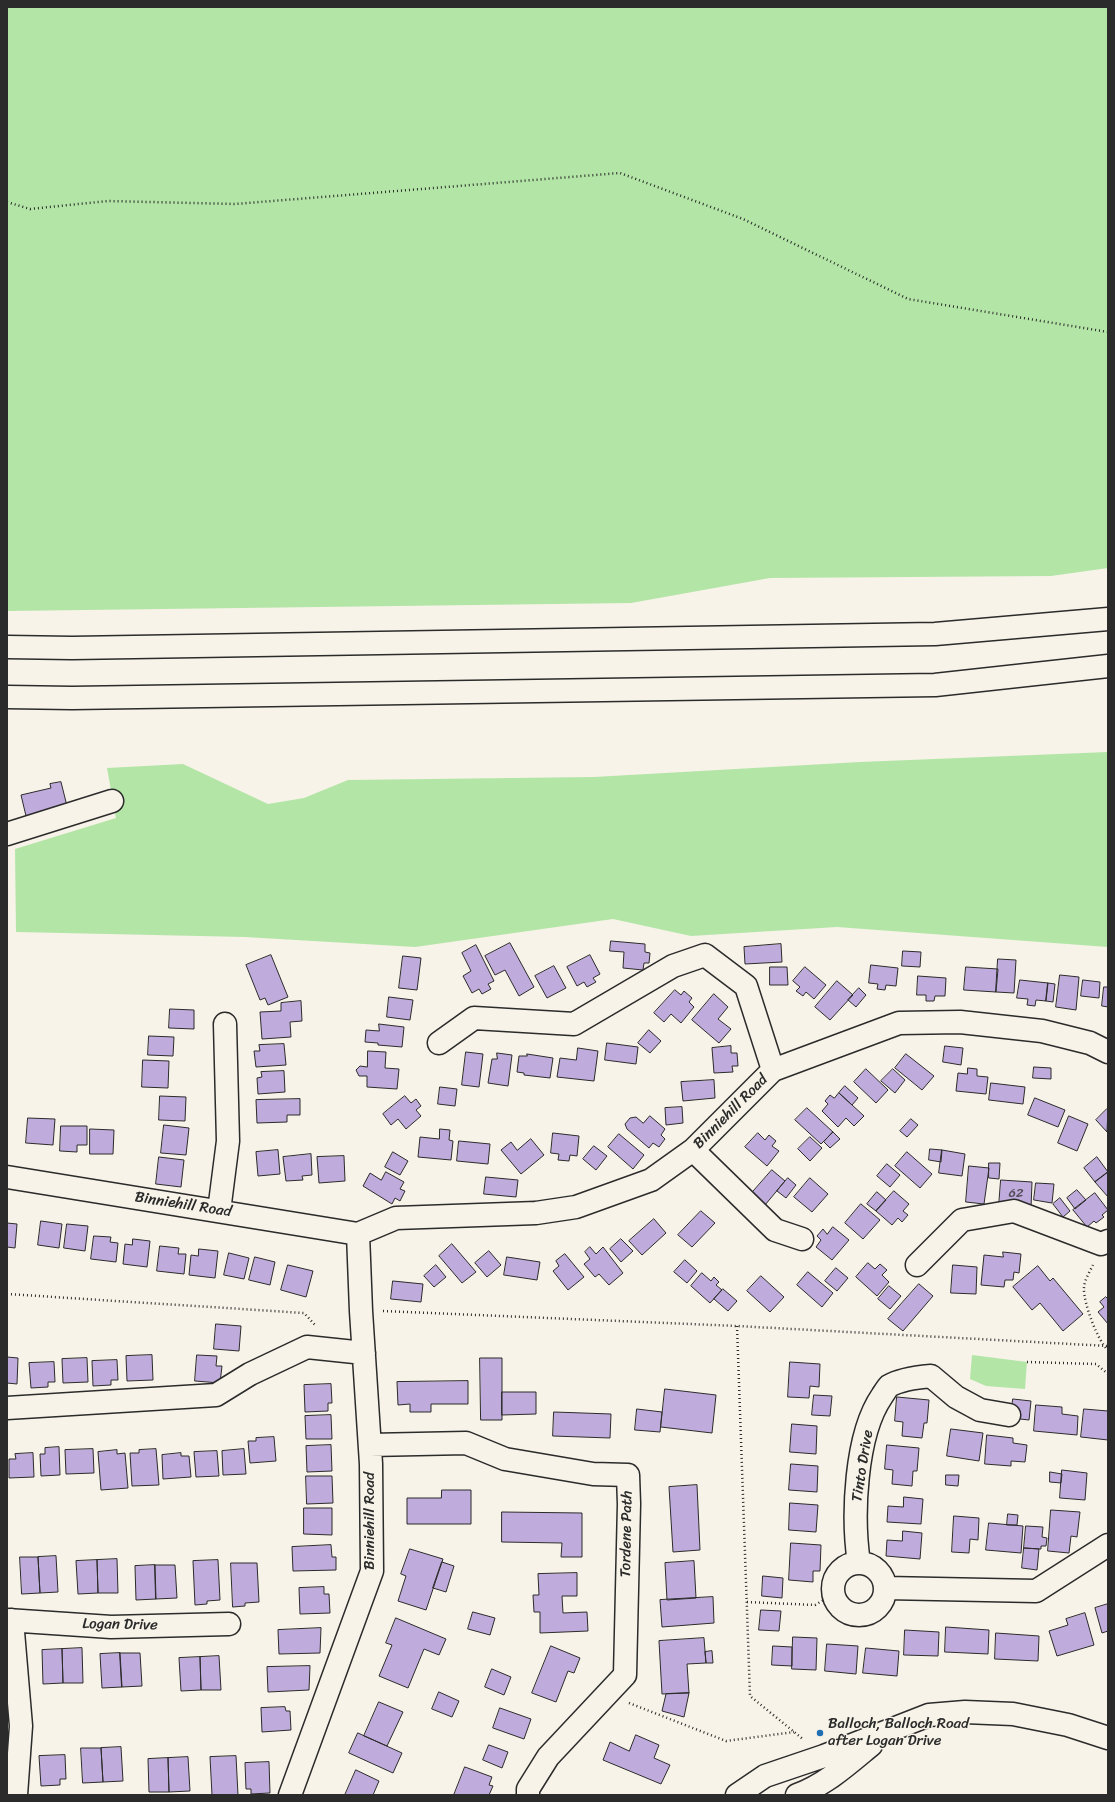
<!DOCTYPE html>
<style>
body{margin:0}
#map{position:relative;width:1115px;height:1802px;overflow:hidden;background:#f7f3e8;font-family:Sriracha,sans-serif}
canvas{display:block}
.frame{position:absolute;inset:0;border:8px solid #2b2b2b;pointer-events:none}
</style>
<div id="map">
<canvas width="1115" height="1802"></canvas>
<div class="frame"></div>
</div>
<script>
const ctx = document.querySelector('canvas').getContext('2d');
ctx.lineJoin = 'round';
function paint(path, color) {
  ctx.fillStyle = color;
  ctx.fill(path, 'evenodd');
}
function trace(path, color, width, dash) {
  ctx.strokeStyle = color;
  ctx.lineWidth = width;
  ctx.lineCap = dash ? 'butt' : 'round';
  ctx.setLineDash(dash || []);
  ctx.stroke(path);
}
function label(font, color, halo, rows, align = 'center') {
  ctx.font = font + ' Sriracha,sans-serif';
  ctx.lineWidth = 3;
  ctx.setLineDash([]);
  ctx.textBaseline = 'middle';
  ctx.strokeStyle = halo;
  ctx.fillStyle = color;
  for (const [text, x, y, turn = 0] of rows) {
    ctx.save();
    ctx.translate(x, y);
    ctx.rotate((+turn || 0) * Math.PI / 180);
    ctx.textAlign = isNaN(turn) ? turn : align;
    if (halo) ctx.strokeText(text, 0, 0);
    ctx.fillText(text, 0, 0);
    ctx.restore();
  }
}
paint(new Path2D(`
 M7,7H1108V568L1051,576L770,578L631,603L7,611Z
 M1108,752V947L837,927L691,936L613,919L415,947L245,937L16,932L15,849L116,818L107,768L183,764L268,804L304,798L348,780L594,777L860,762Z
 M972,1355L1027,1362L1025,1389L986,1386L970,1379Z`), '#b3e5a6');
const building = new Path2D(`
 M61,782L67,806L26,816L21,795L51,788L50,784Z
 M611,941L645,944V952L650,953L649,963H644L643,970L623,968L624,952L610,951Z
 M510,943L534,987L519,996L505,970L495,975L485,956Z
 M781,944L782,962L745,964L744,947Z
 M476,945L494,981L488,984L491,989L482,994L479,989L472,993L463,976L471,971L462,953Z
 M903,951L921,952L920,967L902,966Z
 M271,955L288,997L268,1005L265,998L260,1000L246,965Z
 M590,955L600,974L593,978L596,982L587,987L584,982L577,986L567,967Z
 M403,956L421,958L417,990L399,988Z
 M998,959L1016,960L1014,993L996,992Z
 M871,965L898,968L896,986L886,985L885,990L877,989L878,984L869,983Z
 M554,966L566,988L547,998L535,976Z
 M770,967H787L788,985H770Z
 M805,967L826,985L814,999L806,992L803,996L796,991L800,987L793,981Z
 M966,967L998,969L996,992L964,990Z
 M1060,975L1079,977L1076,1010L1056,1007Z
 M918,976L946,978L945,996H935L934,1001H926V995H917Z
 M1020,980L1048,983L1046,1001L1036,1000L1035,1006L1027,1005L1028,999L1017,998Z
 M1083,980L1100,982L1099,998L1081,996Z
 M837,981L853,995L830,1020L815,1007Z
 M1048,983L1055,984L1053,1002L1046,1001Z
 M1104,987H1108V1007L1102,1006Z
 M859,988L866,995L856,1007L848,1000Z
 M675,990L681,995L684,991L692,998L689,1002L694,1007L681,1023L671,1014L664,1022L654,1013Z
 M714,994L728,1007L718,1019L731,1029L719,1043L692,1020Z
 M389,997L413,1000L410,1020L387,1017Z
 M301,1001L302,1021L290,1022L291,1037L262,1039L260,1012L281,1011V1003Z
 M170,1009L194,1010V1029L169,1028Z
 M379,1024L404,1027L402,1047L378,1045V1043L365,1042L366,1030L379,1031Z
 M649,1030L661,1041L650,1053L638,1043Z
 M149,1036L174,1037L173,1056L148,1055Z
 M607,1043L638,1047L636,1064L605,1060Z
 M284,1044L286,1065L256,1067L254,1051H260L259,1045Z
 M731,1046V1053H737L738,1066H732L733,1072L714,1073L712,1048Z
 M945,1046L963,1048L961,1065L943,1062Z
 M578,1048L598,1051L594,1081L557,1077L560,1058L576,1060Z
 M368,1051L386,1052L385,1068L399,1069L397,1089L367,1087V1076H359L356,1070L360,1066L367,1067Z
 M466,1052L483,1054L479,1087L462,1085Z
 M497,1053L512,1055L508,1086L488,1083L492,1059H497Z
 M527,1054L553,1058L550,1078L524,1075V1073L517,1072L519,1056H527Z
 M906,1054L934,1076L922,1090L895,1068Z
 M143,1060L169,1061L168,1088L142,1087Z
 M1034,1067L1051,1068V1079L1033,1078Z
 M968,1068L977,1069V1076L988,1077L986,1094L956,1091L958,1073L967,1074Z
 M866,1069L888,1090L876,1103L854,1082Z
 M893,1069L905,1080L895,1093L881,1081Z
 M284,1071L285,1092L258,1094L257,1078L262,1077L261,1072Z
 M714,1080L715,1098L683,1101L681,1082Z
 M991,1083L1025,1087L1023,1104L989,1100Z
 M845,1086L858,1098L852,1105L839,1093Z
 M440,1087L457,1089L455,1106L438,1104Z
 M839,1093L864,1116L854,1126L846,1118L838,1127L822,1111L828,1104L825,1101L830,1095L834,1098Z
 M160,1096L186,1097L185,1121L159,1120Z
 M405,1096L411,1103L416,1099L421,1106L416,1110L421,1116L406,1129L398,1119L391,1125L383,1114Z
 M1035,1098L1065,1110L1058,1127L1028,1115Z
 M300,1099V1115H287V1122L257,1123L256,1100Z
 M682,1107L683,1123L666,1125L665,1108Z
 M807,1108L833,1132L821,1144L795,1120Z
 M1107,1109L1108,1110L1107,1132L1096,1120Z
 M650,1116L665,1129L661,1135L665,1139L659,1147L653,1143L649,1148L627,1129L625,1124L630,1118L636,1117L643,1123Z
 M1069,1116L1088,1124L1077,1151L1058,1143Z
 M28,1118L55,1119L53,1145L26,1143Z
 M911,1119L918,1125L907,1137L900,1131Z
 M164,1125L189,1128L186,1155L161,1153Z
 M61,1126H87V1145H77V1152L60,1151Z
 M90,1129L114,1130L113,1154H90Z
 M440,1129L450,1130L449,1140L453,1141L451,1160L418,1157L420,1137L439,1139Z
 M833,1132L840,1139L830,1148L824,1142Z
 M553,1133L579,1136L577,1156L570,1155L569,1161L558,1160L559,1154L551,1153Z
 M758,1133L765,1140L769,1135L776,1141L772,1146L779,1151L767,1166L745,1147Z
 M619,1134L644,1155L633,1169L608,1147Z
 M810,1137L822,1148L810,1161L798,1149Z
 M531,1139L544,1155L521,1174L501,1150L511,1142L517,1150Z
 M459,1141L490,1144L488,1164L457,1161Z
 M594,1146L607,1156L596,1170L583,1159Z
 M930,1149L942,1150L941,1162L929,1160Z
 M278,1150L280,1174L258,1176L256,1152Z
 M942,1150L965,1154L962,1176L939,1173Z
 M393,1152L408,1161L400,1175L385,1167Z
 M907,1152L932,1174L920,1188L895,1166Z
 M311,1154L312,1175L302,1176L303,1180L286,1181L283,1157Z
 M344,1156L345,1181L319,1183L317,1157Z
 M159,1157L184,1160L181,1187L156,1184Z
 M1097,1157L1108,1172L1095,1182L1084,1168Z
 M989,1163H1000L999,1179L989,1178Z
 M887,1164L900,1175L890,1187L877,1176Z
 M969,1166L989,1168L984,1204L966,1202Z
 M772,1170L785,1181L765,1205L751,1194Z
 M386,1172L404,1182L400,1189L405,1191L400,1201L395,1198L392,1204L363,1186L370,1173L381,1180Z
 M1108,1172V1197L1095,1182Z
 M486,1177L518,1180L516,1197L484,1194Z
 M788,1178L796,1185L786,1198L777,1191Z
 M810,1178L828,1194L812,1212L794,1197Z
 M1001,1180L1032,1182L1031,1208L999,1206Z
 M1036,1183L1054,1184L1052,1203L1034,1200Z
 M1077,1190L1086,1200L1075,1209L1067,1198Z
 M894,1191L909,1204L903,1211L908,1215L902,1222L898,1218L892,1225L876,1211Z
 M877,1192L886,1200L876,1211L867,1204Z
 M1095,1193L1108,1210L1102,1215L1104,1217L1096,1223L1094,1221L1087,1227L1073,1210Z
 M1060,1198L1070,1211L1063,1217L1053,1204Z
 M861,1204L880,1220L863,1239L845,1223Z
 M701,1211L715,1223L692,1247L678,1235Z
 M654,1219L666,1233L642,1255L629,1241Z
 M41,1221L62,1224L59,1248L38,1245Z
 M7,1223L17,1224L15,1248L7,1247Z
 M67,1224L88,1226L85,1251L64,1248Z
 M833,1227L849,1240L832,1260L816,1247L821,1240L817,1236L823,1229L827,1234Z
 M94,1236L111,1237L110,1242L118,1243L116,1262L91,1259Z
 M133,1239L150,1241L147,1267L123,1264L125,1244L132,1245Z
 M621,1239L633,1251L621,1262L610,1249Z
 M452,1244L476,1272L462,1283L439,1256Z
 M160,1246L179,1248L178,1254H186L184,1274L157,1271Z
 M590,1247L596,1254L603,1247L623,1273L609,1285L599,1274L595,1277L584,1264L590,1259L585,1252Z
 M199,1249L218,1251L215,1278L189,1275L191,1255L198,1256Z
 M489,1251L501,1265L487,1277L475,1263Z
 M1003,1252L1021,1254L1019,1273L1014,1272L1013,1280H1005L1004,1287L981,1285L984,1255L1003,1257Z
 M229,1253L249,1258L244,1279L224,1275Z
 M565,1254L584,1277L568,1290L553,1271L559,1266L556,1261Z
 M255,1257L275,1262L270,1285L249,1280Z
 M507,1257L540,1262L537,1280L504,1275Z
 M685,1260L697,1271L687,1283L674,1272Z
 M868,1263L875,1269L880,1264L887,1270L882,1275L889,1282L877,1296L856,1277Z
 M288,1265L313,1271L306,1297L281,1290Z
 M436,1265L446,1277L434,1287L424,1276Z
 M953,1265L977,1267L976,1294L951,1293Z
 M1038,1266L1050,1281L1053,1278L1083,1314L1063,1331L1040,1303L1032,1310L1013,1287Z
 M836,1268L848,1278L837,1291L825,1281Z
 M808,1272L833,1293L822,1307L797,1285Z
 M702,1273L711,1281L714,1277L719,1282L716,1285L722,1290L710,1303L691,1286Z
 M761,1276L784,1297L770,1312L747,1291Z
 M393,1281L423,1284L421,1302L391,1299Z
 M919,1284L933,1296L903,1331L888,1319Z
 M889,1286L901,1296L890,1309L878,1299Z
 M723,1289L737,1301L728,1311L714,1299Z
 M1106,1297L1108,1299V1324L1098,1312L1104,1307L1100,1302Z
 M216,1324L241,1326L239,1351L214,1349Z
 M152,1355L153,1380L127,1381L126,1356Z
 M197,1355L217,1356L216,1366H222L220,1383L195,1381Z
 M7,1357L18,1358L17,1384L7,1383Z
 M87,1358L88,1382L63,1383L62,1359Z
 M480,1358H502V1420H481Z
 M117,1360L118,1380H111V1385L93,1386L92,1361Z
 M54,1362L55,1382H48V1387L31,1388L29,1363Z
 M790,1362L820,1364L819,1387L810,1386L809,1398L788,1397Z
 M468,1381V1404H431V1412H410V1404L398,1405L397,1382Z
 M331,1384L332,1403H328V1411L305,1412L304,1385Z
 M665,1389L716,1395L712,1433L661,1427Z
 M502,1392H536V1414L502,1415Z
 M814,1395L832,1396L830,1416L812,1415Z
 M897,1397L929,1400L927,1423H924L922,1438L902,1436L903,1422L895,1421Z
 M1013,1399L1031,1401L1029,1420L1011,1418Z
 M1036,1405L1062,1407V1414L1078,1416L1077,1435L1034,1431Z
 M637,1409L662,1412L660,1432L635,1430Z
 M1084,1409L1108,1411V1440L1081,1437Z
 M554,1412L611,1414L610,1438L553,1436Z
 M331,1415L332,1439H306L305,1416Z
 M792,1424L817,1426L816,1454L790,1452Z
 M951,1429L983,1433L979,1461L947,1456Z
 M987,1435L1013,1438V1443L1027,1445L1025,1462L1011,1461V1466L985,1464Z
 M274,1437L276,1461L250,1463L248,1441H256V1438Z
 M331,1445L332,1471L307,1472L306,1446Z
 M887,1445L919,1448L917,1471H913L912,1486L892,1484L893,1470L885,1469Z
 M59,1447L60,1475L41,1476L40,1454H45V1448Z
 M93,1449L94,1473L66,1474L65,1450Z
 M156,1449L159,1485L132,1486L130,1453H139V1450Z
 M244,1449L246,1474L223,1475L222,1451Z
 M117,1450V1454L125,1453L128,1488L101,1490L98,1452Z
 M217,1451L219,1476L196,1477L194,1452Z
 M33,1453L34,1477L9,1478V1459H16L15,1454Z
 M181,1453V1456H189L191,1477L163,1479L162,1455Z
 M791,1464L818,1466L817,1492L789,1490Z
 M1062,1470L1087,1473L1085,1500L1060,1498Z
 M1050,1472L1062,1474L1061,1483L1050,1482Z
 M946,1475H959L958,1486L946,1485Z
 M306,1476H332L333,1503L307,1504Z
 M697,1485L700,1550L673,1552L669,1487Z
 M442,1490H471V1524H407V1498H441Z
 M904,1497L923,1499L921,1524L887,1522L888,1506L903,1507Z
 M790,1503L818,1505L816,1532L789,1530Z
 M304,1508H332V1535L304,1534Z
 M1051,1510L1080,1512L1077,1537L1071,1536L1069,1553L1048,1551Z
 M502,1512L582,1513V1557H561L562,1543L502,1542Z
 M1008,1514L1018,1515L1017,1525H1007Z
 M954,1516L979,1518L978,1540L970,1539L969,1553L952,1552Z
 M989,1523L1023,1526L1021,1553L986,1550Z
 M1026,1526L1043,1527L1042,1537L1047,1538L1046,1546H1041V1549L1024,1548Z
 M903,1531L922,1533L920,1559L886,1556L887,1540L902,1541Z
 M791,1543L821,1545L820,1571H813V1582L789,1580Z
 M331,1545L332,1557H336V1570L293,1571L292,1547Z
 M1024,1548L1039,1549L1037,1570L1022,1568Z
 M410,1549L443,1559L426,1610L398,1601L406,1576L401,1574Z
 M56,1556L58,1592L40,1593L38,1557Z
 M20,1557H38L40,1593L22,1594Z
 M117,1559L118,1593H98L97,1560Z
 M97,1560L98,1593L78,1594L76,1561Z
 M218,1560L220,1600L207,1601V1604L195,1605L193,1561Z
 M694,1561L696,1598L667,1600L665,1563Z
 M442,1562L454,1566L446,1592L433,1588Z
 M231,1563H257L259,1602L245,1603V1606L233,1607Z
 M155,1565L156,1599L136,1600L135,1566Z
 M155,1565H175L177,1598L156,1599Z
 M577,1573V1596H562L563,1613L587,1612L588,1631L540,1633V1612H534L533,1595H539L538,1574Z
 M763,1576L783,1578L782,1598L762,1596Z
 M324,1587V1594H329L330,1613L300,1614L299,1588Z
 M713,1597L714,1623L662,1627L660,1600Z
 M1108,1604V1631L1102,1633L1095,1608Z
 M761,1610L781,1611L779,1631L759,1630Z
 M473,1612L495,1618L490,1635L468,1629Z
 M1085,1613L1094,1645L1057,1656L1049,1631L1068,1625L1066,1619Z
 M396,1618L446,1639L439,1655L424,1649L408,1688L379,1676L392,1645L386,1643Z
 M946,1627L989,1630L988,1654L945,1652Z
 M321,1628L320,1653L279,1654L278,1630Z
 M905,1630L939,1632L938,1656L904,1655Z
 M996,1633L1039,1636L1038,1661L995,1659Z
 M793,1637L817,1638L816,1670L792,1669Z
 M704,1638L706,1663L687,1664L689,1693L662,1694L659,1641Z
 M827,1644L858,1646L856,1674L825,1671Z
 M551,1646L580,1658L574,1673L568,1671L556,1702L532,1693Z
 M773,1646L792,1647V1666L772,1665Z
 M82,1648L83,1683H63L62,1649Z
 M866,1648L899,1651L897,1676L863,1673Z
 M62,1649L63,1683L43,1684L42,1650Z
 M712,1651L713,1663H706L705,1652Z
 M120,1653L122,1687L102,1688L100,1654Z
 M120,1653H140L142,1686L122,1687Z
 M219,1656L221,1690H201L200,1657Z
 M200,1657L201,1690L181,1691L179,1658Z
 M310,1666L309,1690L268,1692L267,1667Z
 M492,1669L511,1677L504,1695L485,1687Z
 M439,1692L459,1701L452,1717L432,1709Z
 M689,1693L684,1717L662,1711L666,1694Z
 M379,1702L403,1712L387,1746L364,1736Z
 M285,1707L286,1711H290L291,1730L262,1732L261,1708Z
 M500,1708L531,1719L524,1739L493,1728Z
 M358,1733L402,1753L393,1773L349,1753Z
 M636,1735L659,1745L654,1758L670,1765L661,1784L603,1760L610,1742L629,1751Z
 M489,1745L508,1752L502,1768L483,1760Z
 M121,1747L123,1781L103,1782L101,1748Z
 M81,1748H101L103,1782L83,1783Z
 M65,1755L66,1779H60V1785L41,1786L39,1756Z
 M236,1756L238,1795H212L210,1757Z
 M188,1757L190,1791L169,1792L168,1758Z
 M168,1758L169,1792H149L148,1759Z
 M269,1762L270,1793L251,1794V1789H246L245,1763Z
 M465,1767L492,1777L489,1785L493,1786L489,1795H454Z
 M356,1770L379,1781L373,1795H345Z`);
paint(building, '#c0acdc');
trace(building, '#2b2b2b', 1);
const street = new Path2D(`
 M7,834L112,801
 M439,1043L474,1018L574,1024L673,966L705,955L746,986L773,1070
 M693,1150L775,1230L802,1239
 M7,1177L358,1234
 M219,1211L228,1141L225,1024
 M917,1265L962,1220L1014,1211L1101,1244L1108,1241
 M7,1408L216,1395L250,1374L307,1347L364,1353
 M370,1445L466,1443L505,1459L593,1474L628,1475L629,1504L625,1675L548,1757L528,1789V1795
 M833 1589a26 26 0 1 1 52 0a26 26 0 1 1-52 0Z
 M859,1563C852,1517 855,1435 882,1396C884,1393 887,1388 889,1386C899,1380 920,1377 931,1376L956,1397L980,1410L1009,1415
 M886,1588L1036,1591L1108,1545
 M7,1620L111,1627L229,1624
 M12,1620L21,1726L16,1795
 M290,1795L372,1571L371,1464L361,1311L358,1234L396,1218L536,1213L576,1207L651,1180L693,1150L773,1070L899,1023L960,1022L1042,1031L1090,1043L1108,1052`);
const secondary = new Path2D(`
 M737,1795L765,1776L824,1756L929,1715L965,1712L1013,1714L1068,1725L1108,1738
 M797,1795C825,1785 848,1764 871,1745`);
const highway = new Path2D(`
 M7,647L72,648L935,634L1108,619
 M7,697L72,698L935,685L1108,666`);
trace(street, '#2b2b2b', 25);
trace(secondary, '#2b2b2b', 25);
trace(highway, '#2b2b2b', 25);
trace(new Path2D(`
 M7,202L30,209L108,201L235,204L620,173L743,219L908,299L1108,332
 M1093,1265C1090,1271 1084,1281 1084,1288C1083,1302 1098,1342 1108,1350
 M7,1294L304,1313L316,1326
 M383,1311L737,1326L1108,1346
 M737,1326L750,1696L804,1740
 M1027,1362L1096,1364L1108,1374
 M747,1602L815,1605L834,1594
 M629,1703L726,1741L794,1732`), '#2b2b2b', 2.5, [1, 3]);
trace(street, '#f7f3e8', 22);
trace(secondary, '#f7f3e8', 22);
trace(highway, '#f7f3e8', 22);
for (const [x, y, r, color] of [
 [820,1733,4,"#1f6fb2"]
]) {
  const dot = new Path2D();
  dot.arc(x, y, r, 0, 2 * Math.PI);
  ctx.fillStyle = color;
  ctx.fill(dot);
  trace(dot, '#f7f3e8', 1.5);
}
label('13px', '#504b57', null, [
 ["62",1016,1194]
]);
label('15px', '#2b2b2b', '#f7f3e8', [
 ["Binniehill Road",731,1112,-45],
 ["Binniehill Road",183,1205,9],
 ["Tinto Drive",863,1466,-81],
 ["Binniehill Road",370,1521,-90],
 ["Tordene Path",627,1534,-89],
 ["Logan Drive",120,1625,1]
]);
label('15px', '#2b2b2b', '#f7f3e8', [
 ["Balloch, Balloch Road",828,1724],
 ["after Logan Drive",828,1741]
], 'left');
</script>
